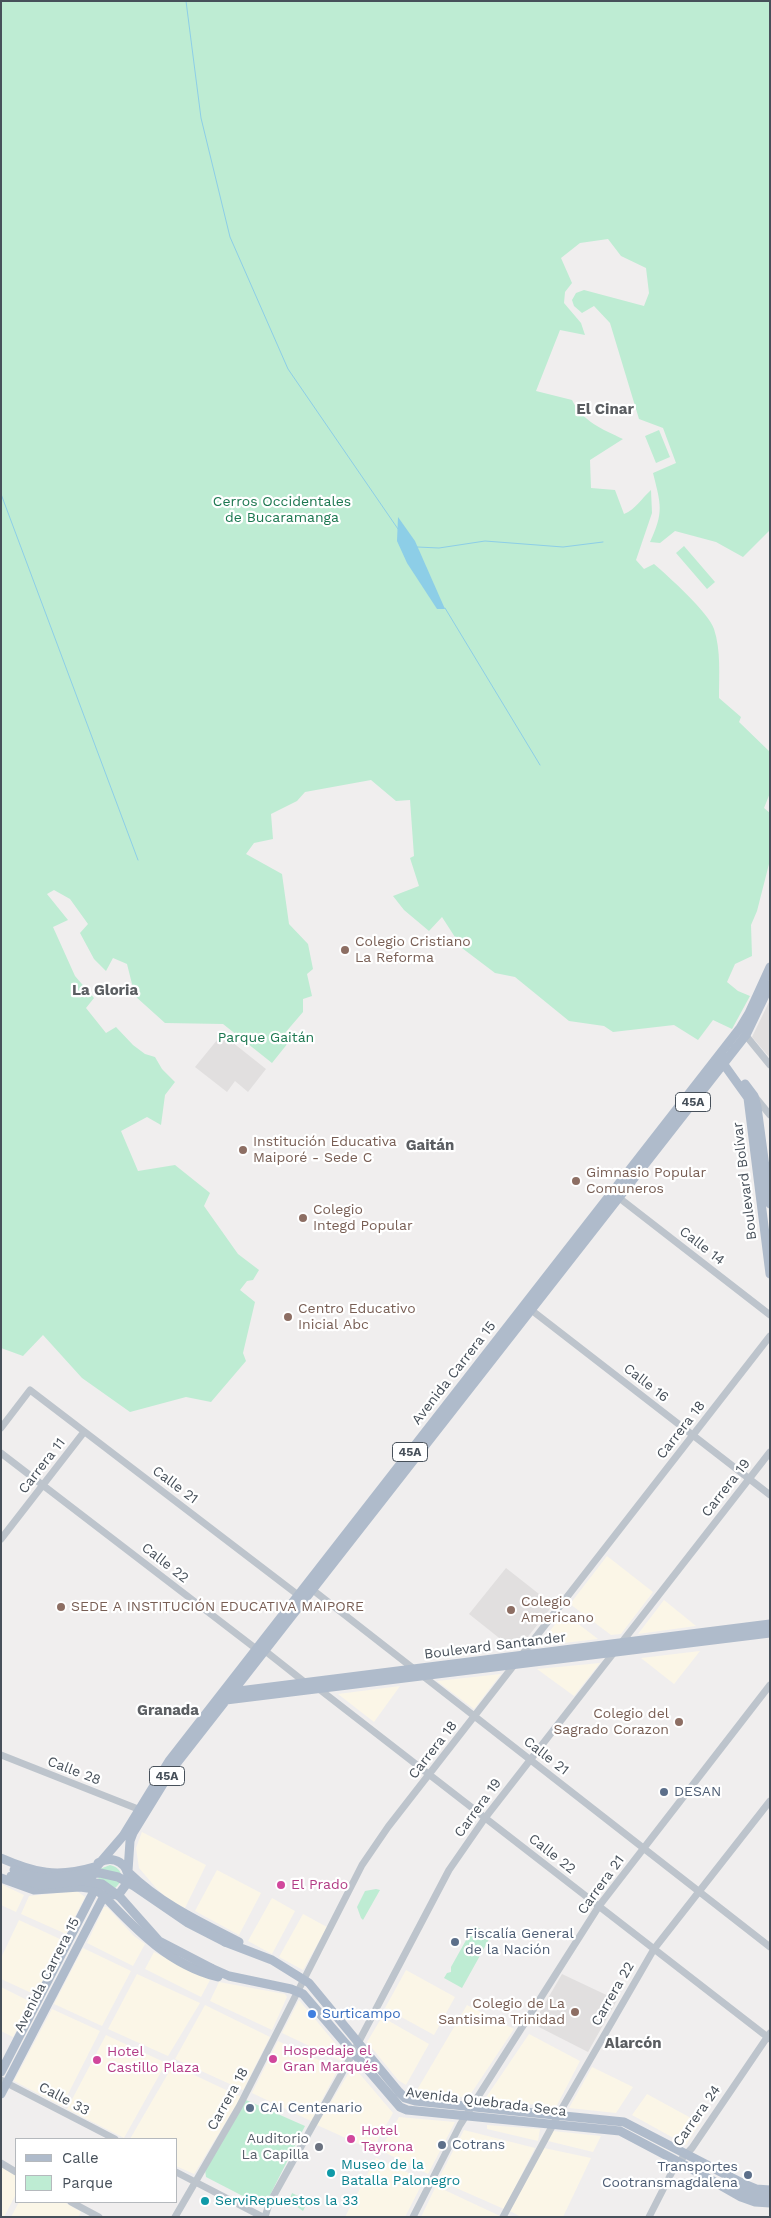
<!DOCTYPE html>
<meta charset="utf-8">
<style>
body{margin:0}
#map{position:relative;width:771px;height:2218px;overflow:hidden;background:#f0eeee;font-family:"Work Sans",sans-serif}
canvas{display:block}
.frame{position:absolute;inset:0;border:2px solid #47505a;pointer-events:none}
.legend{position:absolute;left:15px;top:2138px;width:162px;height:65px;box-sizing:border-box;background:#fff;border:1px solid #b5b9bd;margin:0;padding:6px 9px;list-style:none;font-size:15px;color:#47505a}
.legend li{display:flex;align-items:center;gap:10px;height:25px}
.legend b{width:25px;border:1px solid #b5b9bd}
</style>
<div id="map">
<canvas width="771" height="2218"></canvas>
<div class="frame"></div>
<ul class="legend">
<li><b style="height:6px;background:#afbbcb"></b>Calle</li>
<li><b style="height:14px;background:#beecd3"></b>Parque</li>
</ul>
</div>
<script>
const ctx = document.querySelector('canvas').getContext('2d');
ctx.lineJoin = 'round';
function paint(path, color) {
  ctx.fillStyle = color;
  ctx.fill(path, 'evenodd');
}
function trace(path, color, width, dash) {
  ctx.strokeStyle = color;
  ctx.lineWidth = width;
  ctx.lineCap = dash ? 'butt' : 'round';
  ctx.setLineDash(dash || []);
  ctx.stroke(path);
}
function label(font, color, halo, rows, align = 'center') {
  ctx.font = font + ' "Work Sans",sans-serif';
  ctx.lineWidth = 4.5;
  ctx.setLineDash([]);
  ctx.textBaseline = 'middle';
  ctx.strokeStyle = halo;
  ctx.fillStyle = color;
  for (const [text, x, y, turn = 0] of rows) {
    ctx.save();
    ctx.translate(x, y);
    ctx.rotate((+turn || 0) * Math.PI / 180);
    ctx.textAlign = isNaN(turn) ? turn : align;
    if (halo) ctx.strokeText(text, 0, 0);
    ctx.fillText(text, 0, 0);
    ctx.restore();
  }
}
paint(new Path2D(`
 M607,1556L653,1592L621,1634L611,1635L570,1604Z
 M664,1600L696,1626L638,1634Z
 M564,1613L598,1639L538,1646Z
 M700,1651L674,1684L641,1658Z
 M600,1663L574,1696L537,1669Z
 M501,1674L474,1709L437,1681Z
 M400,1686L374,1722L338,1694Z
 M142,1832L206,1865L185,1908L170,1900L157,1889L139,1868L136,1848Z
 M217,1870L261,1893L239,1935L195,1911Z
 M1,1884L24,1895L16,1912L1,1905Z
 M77,1891L85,1897L66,1934L21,1914L29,1896Z
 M272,1898L295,1911L272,1954L248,1941Z
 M104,1907H107L134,1936L145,1944L133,1966L87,1943Z
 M303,1914L327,1927L303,1970L279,1957Z
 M19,1920L62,1940L36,1995L1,1979V1958Z
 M83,1948L131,1971L102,2026L54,2004Z
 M154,1952L210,1980L201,1997L145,1969Z
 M406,1970L455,1997L434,2035L385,2008Z
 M137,1974L200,2003L168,2056L108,2029Z
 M219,1982L285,1994L287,1997L272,2030L210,2001Z
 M1,1987L31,2002L13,2037L1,2031Z
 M299,2000L345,2055L341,2061L282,2033Z
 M205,2005L270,2037L243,2090L175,2059Z
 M467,2005L514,2029L468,2098L417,2090Z
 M52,2009L100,2031L62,2106L14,2081Z
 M382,2017L429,2044L406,2085L398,2080L367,2042Z
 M529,2034L580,2061L556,2107L485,2099Z
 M106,2035L166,2063L124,2138L67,2109Z
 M278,2041L338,2069L311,2121L252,2093Z
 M173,2065L241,2097L194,2174L176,2166V2139H130Z
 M353,2066L393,2113L372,2150L317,2125Z
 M592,2067L633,2087L616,2113L569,2108Z
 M647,2094L700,2123L686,2145L632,2115Z
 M399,2117L455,2122L428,2174L380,2150Z
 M487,2125L540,2129L538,2141L487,2129Z
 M464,2130L535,2148L504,2209L438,2180Z
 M553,2131L601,2136L593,2152L548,2141Z
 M544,2148L591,2158L563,2217H521L510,2211Z
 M376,2158L424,2180L405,2217H345Z
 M1,2166L16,2174V2194L4,2217H1Z
 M436,2186L500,2216L421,2217Z
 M19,2202H64L81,2212L78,2217H11Z`), '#fbf6e7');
paint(new Path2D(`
 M770,1000V1058L752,1037Z
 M222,1034L266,1069L248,1092L235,1081L227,1092L195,1067Z
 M506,1568L553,1605L519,1648L513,1649L469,1614Z
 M562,1974L617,2000L588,2052L533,2024Z`), '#e1dfdf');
paint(new Path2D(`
 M1,1H770V530L743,557L716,542L675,531L660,543L650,542C664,512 661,505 653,473L676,463L663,428L639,419L610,323L594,306L582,313L574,306L572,300L576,293L584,290L644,306L649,293L646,268L621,256L608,239L580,243L561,258L572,283L565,292L564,303L581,323L585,335L560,330L536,391L572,400C583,422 602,429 623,439L590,460L591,488L615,490L624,514C636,509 641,499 651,490L652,513L636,560L644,569L654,564C668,576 709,613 714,629C721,650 719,675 719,698L741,717L739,722L770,752V793L764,808L770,813V860L757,911L751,925L752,956L735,964L727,982L738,991L750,996L732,1029L713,1020L698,1040L674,1025L613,1032L604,1026L569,1021L515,977L495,973L462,948L442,917L429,931L404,910L393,896L419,886L410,858L414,856L410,800L396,801L371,780L305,792L297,801L271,814L273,839L254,843L246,854L282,874L289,924L308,944L313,969L307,974L312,996L303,999V1012L285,1033L292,1038L272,1063L223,1024L165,1023L135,996L127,964L113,958L106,971L94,959L80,933L88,924L70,899L54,890L47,894L68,920L53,927L75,976L94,998L86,1008L106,1033L116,1027L133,1045L145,1054L155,1057L162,1069L175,1082L165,1095L161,1125L147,1117L121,1131L138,1171L175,1165L210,1193L204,1206L238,1254L259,1270L253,1280L247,1281L240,1290L255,1302L243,1353L246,1361L211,1402L186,1397L130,1412L82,1378L43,1335L23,1356L1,1348Z
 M659,430L670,457L656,463L645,436Z
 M684,546L715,582L707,589L676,553Z
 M110,1865C123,1868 125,1880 115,1888L98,1881L100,1869Z
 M376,1889L380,1890L363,1920L361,1918L357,1907L365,1891Z
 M474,1926L492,1934L462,1988L444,1978L447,1973L451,1972V1967Z
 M246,2100L305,2126L264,2207L206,2177L205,2170Z
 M292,2193L308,2201L303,2211L289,2201Z`), '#beecd3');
paint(new Path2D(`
 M398,517L415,541L445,609H437L407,563L397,541Z`), '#8dcee7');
trace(new Path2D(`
 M186,1L201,118L230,237L288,369L398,529
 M1,494L138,860
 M417,547L439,548L485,541L563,547L603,542
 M445,608L540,765`), '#8dcee7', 1);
trace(new Path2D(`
 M743,1032L770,1065
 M756,1098L770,1115
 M618,1197L770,1315
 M530,1309L770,1495
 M1,1428L30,1390L302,1598
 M1,1453L255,1648L264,1650L307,1684
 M1,1539L84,1432
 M309,1587L770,1947
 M319,1689L770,2039
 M1,1755L138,1809
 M1,2080L115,2139
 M1,2163L16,2172
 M176,2172L263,2217
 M71,2202L99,2217
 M175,2217L239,2107L362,1865L388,1827L770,1336
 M265,2217L269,2204L346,2066L449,1870L485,1818L770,1452
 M413,2217L460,2125L599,1906L770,1685
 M503,2217L561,2110L654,1949L770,1801
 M649,2217L675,2166L692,2148L770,2033`), '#bdc4cc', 7);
trace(new Path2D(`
 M720,1059L748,1098L770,1274
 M745,1084L754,1096L757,1107L770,1204
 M231,1692L770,1624
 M226,1700L770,1633
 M1,1858C35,1873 57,1878 94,1867
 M98,1863C114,1854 130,1864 128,1882L119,1894L104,1896L95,1889L91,1878L92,1872L123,1836L169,1761L740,1028L749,1013L770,967
 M128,1871L130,1841L133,1833L173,1768L746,1035L770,985
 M128,1872C161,1904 198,1921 239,1942
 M1,1878L34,1890L80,1887L95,1889
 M104,1896C137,1931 170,1965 218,1977
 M225,1942L272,1960L309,1983L399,2092L405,2098L415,2101L624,2122L744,2184L756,2189L770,2190
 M211,1968L229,1976L291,1989L303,1994L400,2107L407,2110L620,2131L690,2168L741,2197L755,2202L770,2203
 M1,2072L95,1889
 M1,2094L104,1896
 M730,2185L749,2193L770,2197`), '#afbbcb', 9);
trace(new Path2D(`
 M14,1870L29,1876L45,1878L100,1873L118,1877L134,1886L188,1923L225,1942
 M11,1876L40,1885L83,1881L102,1884L120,1897L159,1941L211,1968`), '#afbbcb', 9);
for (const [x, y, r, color] of [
 [345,950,5,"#8d6e63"],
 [243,1150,5,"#8d6e63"],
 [576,1181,5,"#8d6e63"],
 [303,1218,5,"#8d6e63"],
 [288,1317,5,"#8d6e63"],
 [61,1607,5,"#8d6e63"],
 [511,1610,5,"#8d6e63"],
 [679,1722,5,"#8d6e63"],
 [664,1792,5,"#5c6f8a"],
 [281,1885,5,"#d1479c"],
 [455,1942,5,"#5c6f8a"],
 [575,2012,5,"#8d6e63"],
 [312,2014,5,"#3f7fe0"],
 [273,2059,5,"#d1479c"],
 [97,2060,5,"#d1479c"],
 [250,2108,5,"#5c6f8a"],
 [351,2139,5,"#d1479c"],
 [442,2145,5,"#5c6f8a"],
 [319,2147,5,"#6b7280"],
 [331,2173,5,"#0f9aa8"],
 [748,2175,5,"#5c6f8a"],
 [205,2201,5,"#0f9aa8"]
]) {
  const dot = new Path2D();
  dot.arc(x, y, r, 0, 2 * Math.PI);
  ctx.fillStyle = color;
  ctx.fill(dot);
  trace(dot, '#fff', 2);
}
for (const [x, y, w] of [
 [693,1102,35],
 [410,1452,35],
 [167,1776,35]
]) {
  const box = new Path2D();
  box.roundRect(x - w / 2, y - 9.5, w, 19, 4);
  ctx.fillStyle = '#fff';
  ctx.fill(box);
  trace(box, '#47505a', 1);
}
label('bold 12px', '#47505a', null, [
 ["45A",693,1102],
 ["45A",410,1452],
 ["45A",167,1776]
]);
label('14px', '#1c7750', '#fff', [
 ["Cerros Occidentales",282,502],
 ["de Bucaramanga",282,518],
 ["Parque Gaitán",266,1038]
]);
label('14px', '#785e54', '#fff', [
 ["Colegio Cristiano",355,942],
 ["La Reforma",355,958],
 ["Institución Educativa",253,1142],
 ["Maiporé - Sede C",253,1158],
 ["Gimnasio Popular",586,1173],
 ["Comuneros",586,1189],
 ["Colegio",313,1210],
 ["Integd Popular",313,1226],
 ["Centro Educativo",298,1309],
 ["Inicial Abc",298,1325],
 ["Colegio",521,1602],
 ["Americano",521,1618],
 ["SEDE A INSTITUCIÓN EDUCATIVA MAIPORE",71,1607],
 ["Colegio del",669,1714,"right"],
 ["Sagrado Corazon",669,1730,"right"],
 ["Colegio de La",565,2004,"right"],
 ["Santisima Trinidad",565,2020,"right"]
], 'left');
label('14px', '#47505a', '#fff', [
 ["Boulevard Bolívar",745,1181,-97],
 ["Calle 14",702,1246,38],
 ["Avenida Carrera 15",454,1373,-52],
 ["Calle 16",646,1383,38],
 ["Carrera 18",681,1430,-52],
 ["Carrera 11",42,1466,-52],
 ["Calle 21",175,1485,37],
 ["Carrera 19",726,1488,-52],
 ["Calle 22",165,1563,38],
 ["Boulevard Santander",495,1646,-7],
 ["Carrera 18",433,1750,-52],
 ["Calle 21",546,1756,38],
 ["Calle 28",74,1771,21],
 ["Carrera 19",478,1808,-54],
 ["Calle 22",552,1854,38],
 ["Carrera 21",601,1885,-54],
 ["Avenida Carrera 15",47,1975,-63],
 ["Carrera 22",613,1994,-60],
 ["Calle 33",64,2099,28],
 ["Carrera 18",228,2099,-61],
 ["Avenida Quebrada Seca",486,2102,7],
 ["Carrera 24",697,2116,-55]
]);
label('14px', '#4e5e75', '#fff', [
 ["DESAN",674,1792],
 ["Fiscalía General",465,1934],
 ["de la Nación",465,1950],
 ["CAI Centenario",260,2108],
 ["Cotrans",452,2145],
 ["Transportes",738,2167,"right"],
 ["Cootransmagdalena",738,2183,"right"]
], 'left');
label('14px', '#b23c85', '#fff', [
 ["El Prado",291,1885],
 ["Hospedaje el",283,2051],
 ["Gran Marqués",283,2067],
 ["Hotel",107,2052],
 ["Castillo Plaza",107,2068],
 ["Hotel",361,2131],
 ["Tayrona",361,2147]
], 'left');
label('14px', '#366cbe', '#fff', [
 ["Surticampo",322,2014]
], 'left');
label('14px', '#5b616d', '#fff', [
 ["Auditorio",309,2139],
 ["La Capilla",309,2155]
], 'right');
label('14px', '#0d838f', '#fff', [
 ["Museo de la",341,2165],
 ["Batalla Palonegro",341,2181],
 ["ServiRepuestos la 33",215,2201]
], 'left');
label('bold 15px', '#5b5e62', '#fff', [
 ["El Cinar",605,410],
 ["La Gloria",105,991],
 ["Gaitán",430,1146],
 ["Granada",168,1711],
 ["Alarcón",633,2044]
]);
</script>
